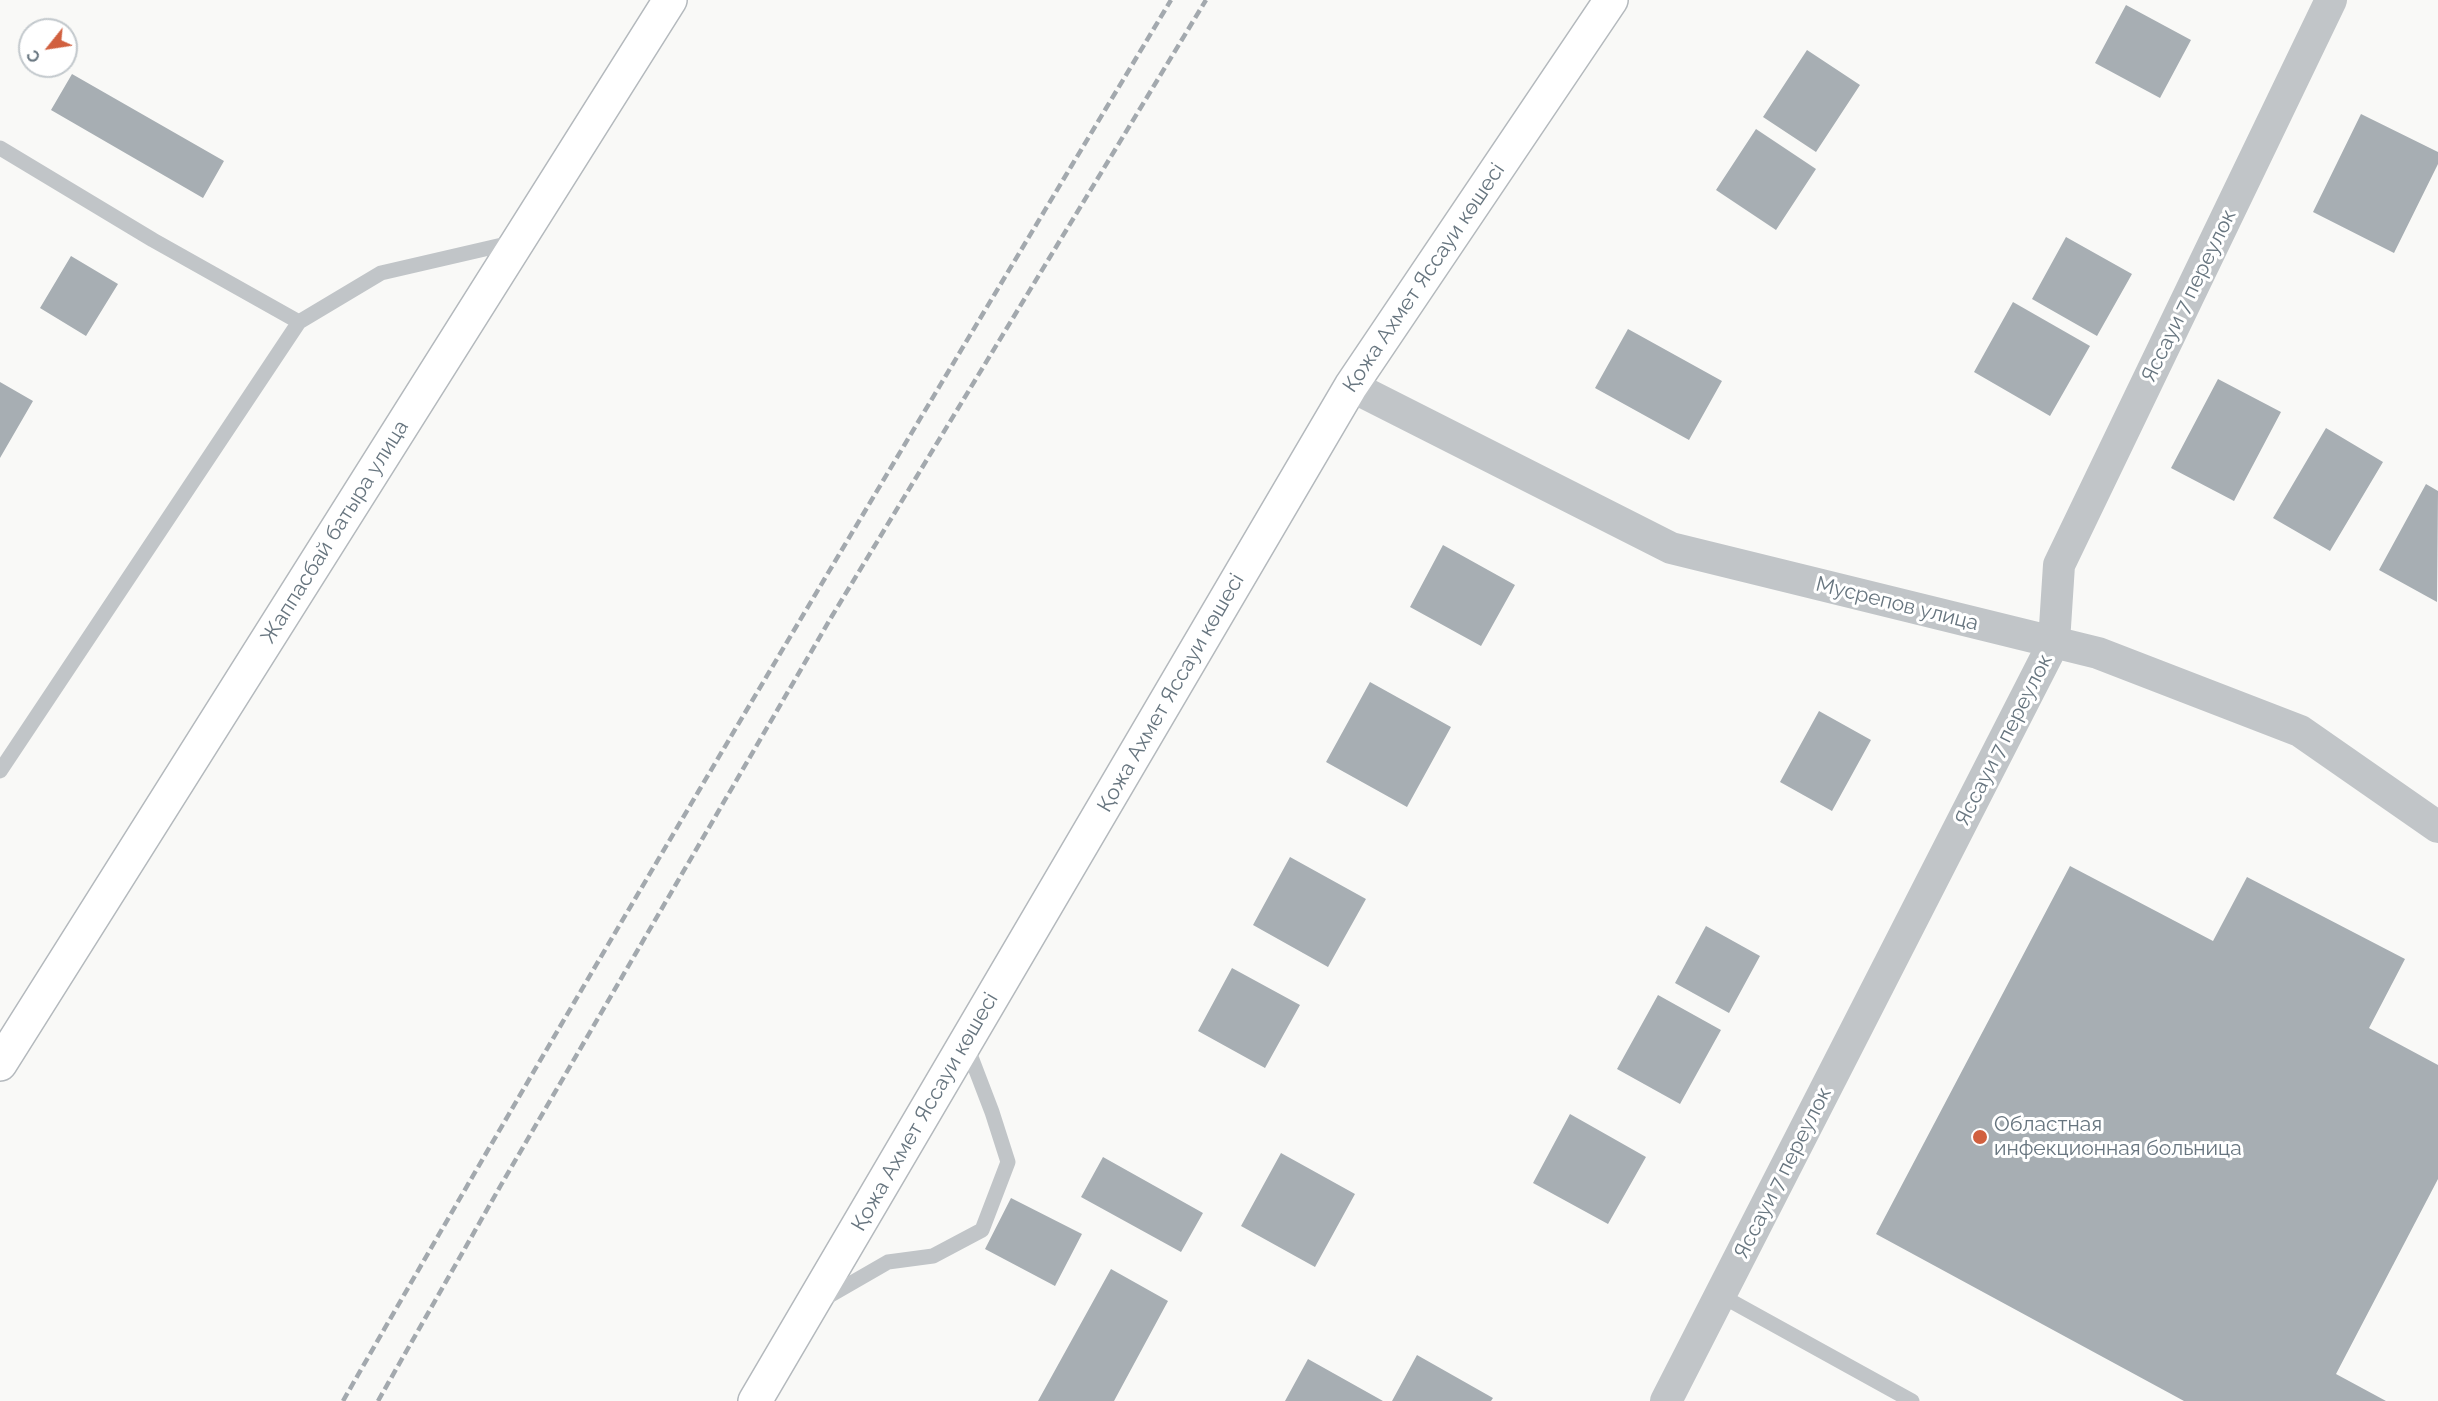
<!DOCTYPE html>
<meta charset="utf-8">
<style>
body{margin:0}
#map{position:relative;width:2438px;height:1401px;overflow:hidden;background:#f9f9f7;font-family:Raleway,sans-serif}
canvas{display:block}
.north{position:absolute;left:18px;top:18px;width:60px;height:60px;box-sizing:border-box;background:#fff;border:2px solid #c2c8cc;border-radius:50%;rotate:240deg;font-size:16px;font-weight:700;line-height:24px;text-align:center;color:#67757f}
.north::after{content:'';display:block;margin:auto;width:21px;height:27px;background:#d1603f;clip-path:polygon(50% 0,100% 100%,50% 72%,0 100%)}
</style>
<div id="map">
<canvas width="2438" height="1401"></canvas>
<div class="north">С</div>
</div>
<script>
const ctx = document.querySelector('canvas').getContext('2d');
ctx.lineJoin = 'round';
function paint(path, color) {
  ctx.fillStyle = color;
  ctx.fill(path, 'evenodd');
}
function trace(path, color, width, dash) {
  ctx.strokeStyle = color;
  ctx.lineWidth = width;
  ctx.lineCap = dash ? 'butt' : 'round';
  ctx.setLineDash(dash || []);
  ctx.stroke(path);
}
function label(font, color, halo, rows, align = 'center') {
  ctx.font = font + ' Raleway,sans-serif';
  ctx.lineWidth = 6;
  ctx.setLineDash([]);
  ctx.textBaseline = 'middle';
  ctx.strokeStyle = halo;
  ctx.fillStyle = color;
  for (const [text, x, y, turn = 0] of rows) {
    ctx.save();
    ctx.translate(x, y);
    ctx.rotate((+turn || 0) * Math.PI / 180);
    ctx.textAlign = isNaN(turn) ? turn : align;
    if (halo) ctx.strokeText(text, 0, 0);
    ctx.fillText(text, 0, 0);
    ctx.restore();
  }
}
paint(new Path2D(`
 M2126,5L2191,40L2160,98L2095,63Z
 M1807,50L1860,85L1816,152L1763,117Z
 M72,74L224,161L203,198L51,110Z
 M2361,114L2438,152V164L2394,253L2313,212Z
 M1756,129L1816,169L1776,230L1716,190Z
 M2066,237L2132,274L2097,336L2032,299Z
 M71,256L118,284L86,336L40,308Z
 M2013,302L2090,346L2050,416L1974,372Z
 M1628,329L1722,381L1689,440L1595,388Z
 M2218,379L2281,412L2234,501L2171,468Z
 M0,382L33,401L0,458Z
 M2326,428L2383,462L2330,551L2273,518Z
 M2426,484L2438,491L2437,602L2379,570Z
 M1443,545L1515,585L1481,646L1410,607Z
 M1370,682L1451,727L1407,807L1326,762Z
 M1819,711L1871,740L1832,811L1780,782Z
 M1290,857L1366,899L1328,967L1253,925Z
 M2070,866L2213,941L2247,877L2405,959L2369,1028L2438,1065V1179L2336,1374L2386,1401H2184L1876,1234Z
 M1706,926L1760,956L1729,1013L1675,983Z
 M1232,968L1300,1005L1265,1068L1198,1031Z
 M1658,995L1721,1030L1680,1104L1617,1069Z
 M1570,1114L1646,1157L1608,1224L1533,1183Z
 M1281,1153L1355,1194L1315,1267L1241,1226Z
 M1103,1157L1203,1213L1181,1252L1081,1197Z
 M1011,1198L1082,1234L1055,1286L985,1249Z
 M1111,1269L1168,1301L1114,1401H1038Z
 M1417,1355L1493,1398L1491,1401H1392Z
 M1308,1359L1383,1401H1285Z`), '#a7aeb3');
const secondary = new Path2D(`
 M0,1064L670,0
 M755,1401L1351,386L1611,0`);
trace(secondary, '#b4b9bd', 36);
trace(new Path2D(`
 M0,148L153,240L299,322L381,273L515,242
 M0,771L299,322
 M1720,1295L1912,1401
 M822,1300L888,1262L933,1256L982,1230L1008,1162L992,1112L966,1044`), '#c1c5c8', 15);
trace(new Path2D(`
 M1351,386L1671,548L2098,653L2300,731L2438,827
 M1666,1401L2054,642L2059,565L2331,0`), '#c1c5c8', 32);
trace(secondary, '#fff', 33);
trace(new Path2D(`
 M343,1401C613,930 892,465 1171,0
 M378,1401L501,1185L832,616L1206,0`), '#a3a9ae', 4.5, [9, 4.5]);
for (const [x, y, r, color] of [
 [1980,1137,8,"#d1603f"]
]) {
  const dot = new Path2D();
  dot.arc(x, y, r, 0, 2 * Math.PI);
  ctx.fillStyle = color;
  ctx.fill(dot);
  trace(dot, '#fff', 2);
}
label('21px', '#67757f', '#fff', [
 ["Қожа Ахмет Яссауи көшесі",1424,278,-56],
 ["Яссауи 7 переулок",2189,296,-64],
 ["Жаппасбай батыра улица",335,532,-58],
 ["Мусрепов улица",1897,604,14],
 ["Қожа Ахмет Яссауи көшесі",1171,693,-60],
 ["Яссауи 7 переулок",2004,740,-63],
 ["Қожа Ахмет Яссауи көшесі",925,1112,-60],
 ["Яссауи 7 переулок",1783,1173,-63]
]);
label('21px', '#67757f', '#fff', [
 ["Областная",1994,1125],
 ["инфекционная больница",1994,1149]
], 'left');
</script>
